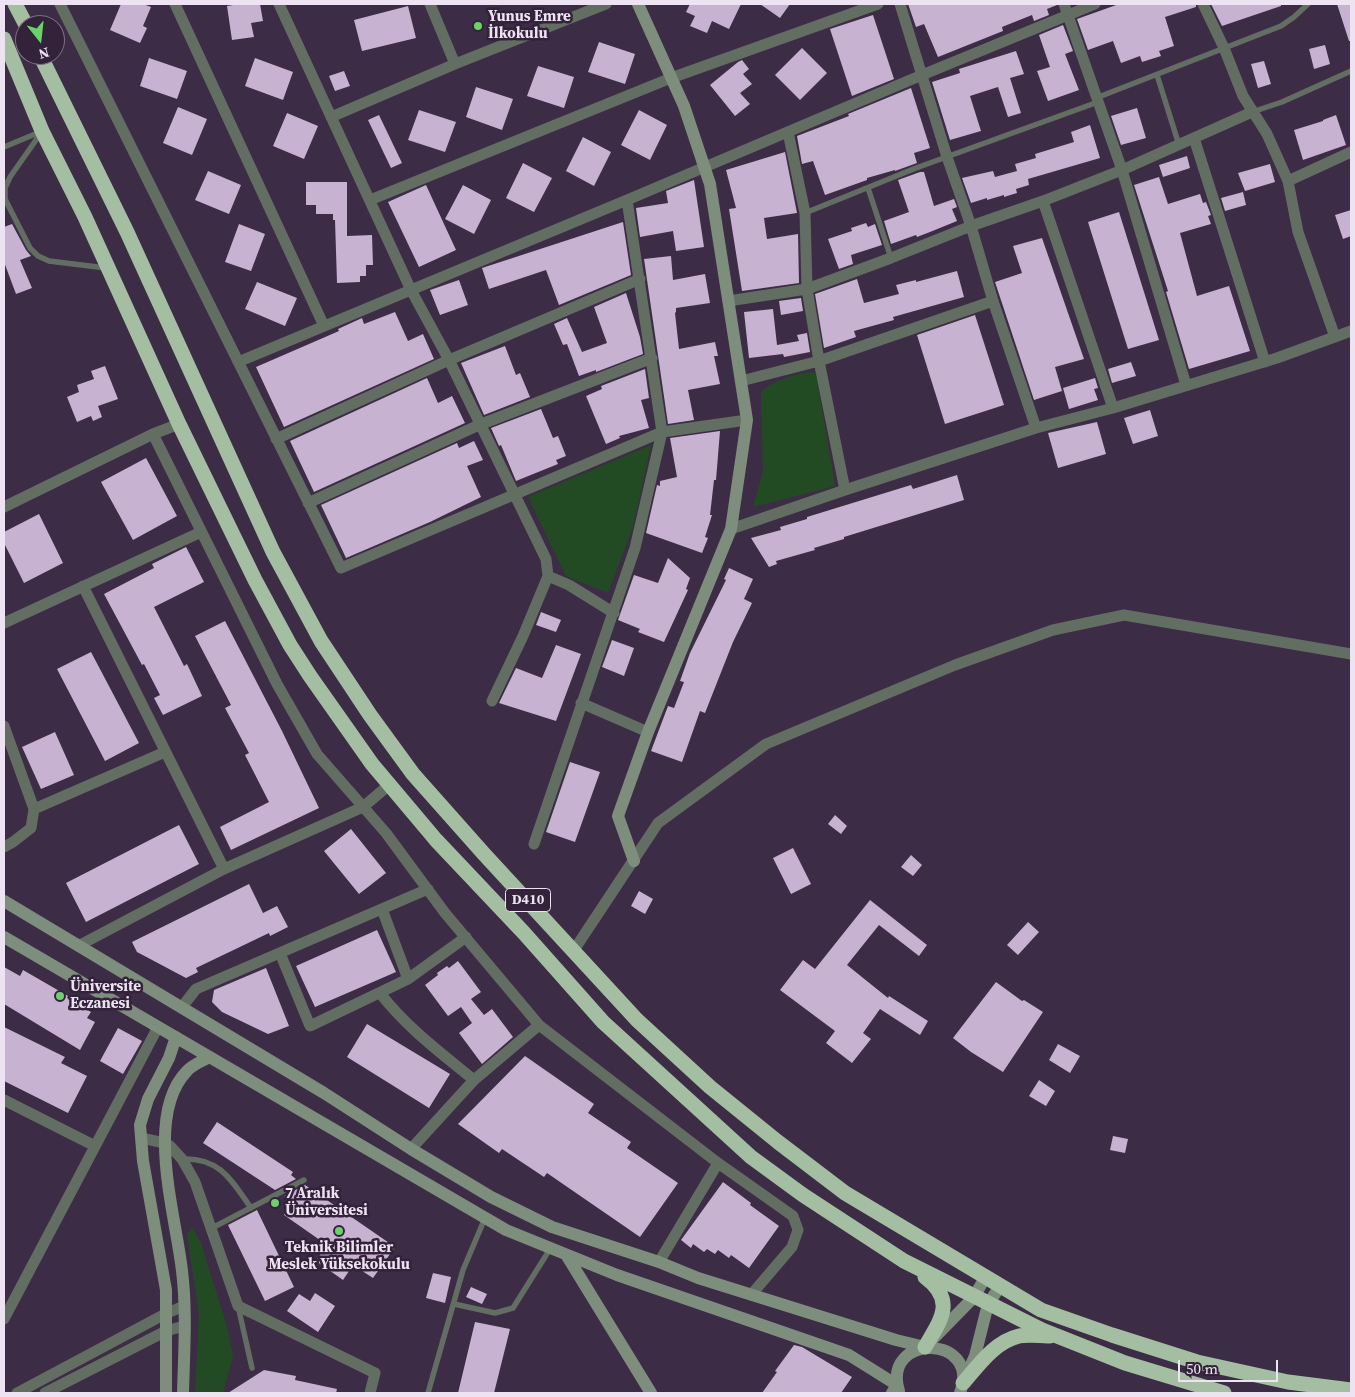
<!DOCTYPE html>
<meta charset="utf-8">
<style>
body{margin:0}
#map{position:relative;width:1355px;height:1397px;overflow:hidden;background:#3d2c45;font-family:"Source Serif 4",serif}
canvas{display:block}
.frame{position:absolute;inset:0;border:5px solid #eee3f3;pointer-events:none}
.north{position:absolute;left:15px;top:15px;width:50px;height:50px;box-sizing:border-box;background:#33223a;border:1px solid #7e6f84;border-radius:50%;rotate:164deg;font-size:14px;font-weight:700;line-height:20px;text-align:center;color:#eee3f3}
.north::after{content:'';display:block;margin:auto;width:18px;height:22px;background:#67d466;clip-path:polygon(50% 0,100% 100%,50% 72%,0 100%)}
.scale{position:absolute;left:1178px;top:1360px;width:100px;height:22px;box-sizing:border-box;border:2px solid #eee3f3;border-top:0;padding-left:6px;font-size:15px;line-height:18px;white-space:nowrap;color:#eee3f3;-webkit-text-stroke:4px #33223a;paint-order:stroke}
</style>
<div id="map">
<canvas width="1355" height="1397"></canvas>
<div class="frame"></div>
<div class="north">N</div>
<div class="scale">50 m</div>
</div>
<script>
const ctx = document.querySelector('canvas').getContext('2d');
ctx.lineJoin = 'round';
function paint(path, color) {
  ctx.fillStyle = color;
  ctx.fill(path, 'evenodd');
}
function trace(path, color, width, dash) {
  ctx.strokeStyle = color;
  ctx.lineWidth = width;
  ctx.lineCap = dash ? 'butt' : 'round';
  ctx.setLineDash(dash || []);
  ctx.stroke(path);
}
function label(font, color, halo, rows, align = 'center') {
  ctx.font = font + ' "Source Serif 4",serif';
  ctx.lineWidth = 5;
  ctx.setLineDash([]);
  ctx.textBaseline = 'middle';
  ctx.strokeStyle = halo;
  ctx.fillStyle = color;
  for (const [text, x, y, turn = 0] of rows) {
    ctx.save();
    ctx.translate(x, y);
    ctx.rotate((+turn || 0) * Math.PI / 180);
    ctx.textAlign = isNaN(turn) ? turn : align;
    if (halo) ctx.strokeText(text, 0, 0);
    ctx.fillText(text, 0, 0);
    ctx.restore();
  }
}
paint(new Path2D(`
 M810,372L816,373L835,486L753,507L763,471L761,393C767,382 797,374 810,372Z
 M651,445L633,527L608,593L566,576L528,497Z
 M192,1227L201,1243L228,1330L233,1357L223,1393H195L199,1314L187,1235Z`), '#234b23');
paint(new Path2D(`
 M121,4H143L151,7L143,26L147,28L140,43L110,30Z
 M239,4H260L263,21L251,23L254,37L232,40L227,6Z
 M690,4H741L729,29L712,21L707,33L690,26L695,16L686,12Z
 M760,4H790L780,18Z
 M908,4H1057V5L1047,9L1049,15L1034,21L1032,15L1002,27L1003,31L938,57L924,24L916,27Z
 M1119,4H1196V7L1165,17L1174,46L1159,51L1161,56L1142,62L1140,56L1121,63L1113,41L1088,50L1077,19Z
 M1211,4H1281V6L1222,26Z
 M1337,4H1351V41H1349Z
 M408,6L416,38L362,51L354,20Z
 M873,15L894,79L852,96L830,29Z
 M1063,25L1073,51L1065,54L1079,90L1048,101L1037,71L1050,67L1039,35Z
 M599,42L635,54L625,84L588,72Z
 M1325,45L1330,64L1314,69L1309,49Z
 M802,48L827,73L800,100L775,75Z
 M1016,51L1024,74L1010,78L1021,113L1008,117L998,87L970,96L981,131L950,140L932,82L960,73L959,69Z
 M149,58L187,71L177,99L140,86Z
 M255,58L293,72L283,100L245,86Z
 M742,60L749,69L743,74L752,84L740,93L750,104L735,116L710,85L738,62Z
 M1264,61L1271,84L1258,88L1251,64Z
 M538,66L574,77L564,108L527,96Z
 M344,71L350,86L335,91L329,76Z
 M476,87L513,99L502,130L466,117Z
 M911,88L930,148L914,153L917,163L895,171V170L867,178V180L825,195L813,161L802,164L797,136L849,116L848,114Z
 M178,107L207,119L192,155L163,143Z
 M1137,108L1146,138L1121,145L1111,116Z
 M419,110L456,122L445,152L408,140Z
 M639,110L667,125L650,160L621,145Z
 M287,113L318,126L304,159L273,146Z
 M379,115L402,163L391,168L368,120Z
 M1336,115L1346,145L1303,160L1294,130L1323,121V120Z
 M1090,125L1100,158L1028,179L1029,185L1016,189L1017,193L1004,197V195L987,200V198L971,203L962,178L993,171L995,177L1017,171L1015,164L1036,158L1035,154L1074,142L1071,132Z
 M583,137L611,152L594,186L566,171Z
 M785,152L797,213L764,218L767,239L798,234L799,283L742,291L729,209L736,208L726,170Z
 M1187,156L1190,168L1163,177L1159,165Z
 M523,163L552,178L534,212L506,198Z
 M1270,164L1275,182L1245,191L1238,173Z
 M208,171L241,185L229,214L195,200Z
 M920,172H924L934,206L954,199L957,207L952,209L957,221L930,232L917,237L916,235L891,244L884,221L909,212L898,180Z
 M1159,177L1168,204L1200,194L1203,203L1206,202L1211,215L1208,216L1211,224L1180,233L1197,296L1229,286L1250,351L1189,369L1166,292L1168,291L1134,185Z
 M694,180L704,247L676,251L673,231L640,237L636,208L668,203L666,191Z
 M306,182H347V236L372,235L373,265H366V276H360V282L337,283L335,220H333V214H316V205H306Z
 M426,185L456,250L419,267L388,202Z
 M463,185L491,200L474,234L445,219Z
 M1243,192L1246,205L1225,211L1221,198Z
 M1351,210V236L1343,239L1335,215Z
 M1119,212L1159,340L1128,349L1088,222Z
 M623,222L631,275L559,305L546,270L489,289L482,268Z
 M866,223L868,227L875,224L882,245L851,255L853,264L839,269L828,239L852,231L851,228Z
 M12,224L26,250L31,256L20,260L32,288L16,294L4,262V227Z
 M239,224L265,234L251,271L225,262Z
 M1042,238L1084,359L1055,367L1062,391L1034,400L995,282L1022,273L1013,246Z
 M671,256L673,280L705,274L710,303L676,308V312L675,313L679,349L715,342L718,356H714L720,384L688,390L694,420L668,424L644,259Z
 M957,271L964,297L893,317L894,320L854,331L856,337L824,348L815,294L857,279L864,303L899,294L896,285L916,280V282Z
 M459,280L468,305L440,315L430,290Z
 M257,282L297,298L285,326L245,309Z
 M626,293L640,337L643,354L596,372V370L579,376L567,344L563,345L554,324L567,318L582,352L607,343L594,307Z
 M801,298L803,311L781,315L779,301Z
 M773,309L777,345L799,341L797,335L807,333L810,352L784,357L783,354L749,358L744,312Z
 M395,312L408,341L423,334L434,359L284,427L256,367L339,331L338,329L362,318L364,324Z
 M975,315L1004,405L945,424L917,335Z
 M505,346L516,375L520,373L530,397L484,415L461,363Z
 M1131,362L1136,376L1112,383L1108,369Z
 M105,366L118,399L98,406L102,417L93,421L91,416L77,422L67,397L79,392L77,385L94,379L91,371Z
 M645,369L649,398L641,400L649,428L619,436L620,438L606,444L586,396L602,389L601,386Z
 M427,378L438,403L452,396L465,423L314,492L290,441Z
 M1095,378L1098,388L1094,389L1098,400L1069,409L1063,388Z
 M541,409L553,438L558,436L566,456L556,460L558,464L516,481L501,445L499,446L491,428Z
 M1150,410L1158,436L1133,444L1124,418Z
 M1097,422L1106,454L1058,468L1048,433Z
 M720,431L716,480H714L710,515H712L705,537L708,538L702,553L646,533L657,485L660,486V481L677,477L670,438Z
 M474,441L483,460L467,466L481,497L430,522L346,558L321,505L457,443L459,448Z
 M146,458L177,516L133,540L101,482Z
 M957,475L964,500L844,537V539L814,548L815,550L776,561L777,564L769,567L751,538L781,530L780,527L807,519V517L911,485L913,489Z
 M39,514L63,563L24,583L4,543V532Z
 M186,547L204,582L154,607L184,666L187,664L202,696L163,715L154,698L160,695L144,664L142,665L104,594L154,568L152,564Z
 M668,558L690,578L686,589L688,590L664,642L638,632L640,629L618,620L634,575L658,583Z
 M729,568L753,579L744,599L752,603L733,642L705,713L700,711L682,762L651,751L668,706L674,708L684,682L680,681L690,653L726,580L724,579Z
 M541,612L561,620L556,632L536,625Z
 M225,621L282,731L319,808L231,850L220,827L269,802L245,755L249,753L225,708L231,705L195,636Z
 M612,640L634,648L624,676L602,667Z
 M556,645L581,654L556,721L499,703L516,668L542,678Z
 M91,652L139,743L105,761L57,669Z
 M55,732L74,775L41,789L22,747Z
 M570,762L600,772L575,842L546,832Z
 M835,815L847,826L841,834L828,824Z
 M179,825L199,864L86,922L66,883Z
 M351,829L386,873L359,894L324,851Z
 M793,848L811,884L791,894L773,858Z
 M911,855L922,865L913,876L901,867Z
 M249,884L263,913L277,906L288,927L270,936L269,933L196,968L198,972L186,978L137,952L132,942Z
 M639,891L653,899L645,914L631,906Z
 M870,900L927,945L919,956L879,925L847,965L888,998L889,996L928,1021L920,1035L880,1009L863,1033L871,1039L852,1063L826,1043L835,1031L780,990L803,960L815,969Z
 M1028,922L1039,932L1018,955L1007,945Z
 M377,930L396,972L315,1007L296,966Z
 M458,961L481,992L471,999L484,1015L492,1009L513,1037L482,1064L459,1033L472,1023L461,1007L448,1016L425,985L438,975L437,973L447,966L449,968Z
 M4,967L20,976L23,970L68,996L67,998L91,1012L87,1018L95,1022L80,1050L4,1004Z
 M266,968L289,1026L268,1034L222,1012L212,1002L214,990Z
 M996,982L1022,1001L1024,1000L1043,1012L1003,1072L971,1052L953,1038Z
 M367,1024L450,1074L429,1108L347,1057Z
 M4,1027L65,1057L61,1063L87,1076L68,1113L4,1081Z
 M118,1028L142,1041L123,1074L100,1061Z
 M1058,1044L1080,1056L1070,1073L1049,1060Z
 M525,1056L594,1104L588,1113L631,1142L627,1148L678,1183L640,1237L547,1173L544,1177L502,1149L499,1153L458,1124Z
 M1039,1080L1055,1091L1046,1106L1029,1096Z
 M217,1122L293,1172L291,1175L296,1179L275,1190L203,1143Z
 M1113,1136L1128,1139L1125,1153L1110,1150Z
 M723,1182L751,1203L750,1205L779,1226L749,1268L731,1255L729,1258L718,1250L715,1254L707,1249L704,1252L693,1244L691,1248L681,1240Z
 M305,1185L395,1247L373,1278L353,1265L343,1280L316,1261L327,1245L284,1215L293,1201L284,1196Z
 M257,1210L294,1287L265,1301L228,1225Z
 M433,1273L451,1277L445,1303L426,1298Z
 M471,1287L487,1294L482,1304L466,1297Z
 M315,1293L335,1306L318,1332L287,1311L299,1294L310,1301Z
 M475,1322L510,1329L494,1393H458Z
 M794,1345L802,1347L852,1377L841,1393H762L777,1372L775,1371Z
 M264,1370L296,1376L295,1380L337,1389L336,1393H281L273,1392L271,1393H228Z`), '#c7b2d1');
trace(new Path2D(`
 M1157,75L1179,145
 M1096,98L1281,26L1294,17L1308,4
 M1252,112L1282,102L1351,71
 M41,133L10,177L5,188V199L30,248L38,256L49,261L106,268
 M4,147L40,132
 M868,188L891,258
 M805,213L916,168L1098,102
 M182,1159C220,1157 232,1181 251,1208
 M212,1228L304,1180
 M454,1304L495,1313L513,1308L550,1249
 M238,1306L252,1368
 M428,1393L463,1270L485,1218`), '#636e62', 5.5);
trace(new Path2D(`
 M60,4L341,568L662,432L747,420
 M175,4L324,326
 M279,4L411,290L449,360L546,559L548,576L523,636L492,701
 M430,4L455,64
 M1064,4L1122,170L1186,385
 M1203,4L1224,48L1243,96L1267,134L1288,181
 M331,117L455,64L606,4
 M788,132L805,213L807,289L819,361L845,490
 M1194,138L1265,362
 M370,200L671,78L878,4
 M1043,201L1113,408
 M728,301L807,289L891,258L971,226L1043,201L1122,170L1252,112
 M1335,337L1298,232L1288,181L1351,152
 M238,362L627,200L922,75L1095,4
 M741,381L819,361L993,301
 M1036,428L1113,408L1277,358L1351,331
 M153,434L277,684L317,754L386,833L445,913L539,1025L718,1163L793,1216L798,1230L792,1247L751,1295
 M276,439L449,360L640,279
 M308,503L479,425L652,358
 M4,507L153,434L179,424
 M731,529L845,490L1036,428L993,301L971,226L947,157L900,4
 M548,576L569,585L614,613
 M83,586L224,869
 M4,623L201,532
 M581,703L648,732
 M4,726L34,809L31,828L13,842L4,847
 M34,809L165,752
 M534,844L635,548L662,432L627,200
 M382,909L408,979
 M78,946L224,869L363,807L389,785
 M574,950L658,823L766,744L955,665L1053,630L1124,615L1351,654
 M280,953L310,1026L408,979L466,937
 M380,993C406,1027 441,1053 474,1080
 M182,1007L196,989L428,889
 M4,1100L95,1146
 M141,1138L165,1143L170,1146L182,1159L195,1182L238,1306L375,1373L370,1393
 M411,1149L474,1080L539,1025
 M659,1262L718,1163
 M4,1319L158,1027
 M17,1393L165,1314L184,1306
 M45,1393L166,1331L184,1326`), '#636e62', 11);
trace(new Path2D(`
 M634,861L618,816L648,732L731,529L747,420L710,184L684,106L638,4
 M4,901L324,1093L411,1149L491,1197L552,1227L659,1262L698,1278L896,1340L925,1347L974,1297L986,1276
 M4,937L506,1230L617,1275L849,1355L897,1385L892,1393
 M567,1256L651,1393
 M967,1374L975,1356L988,1304L1001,1285
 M899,1391C881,1333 982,1334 960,1393
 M166,1393V1290L143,1161L140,1125L148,1099L169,1058L176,1037
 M183,1393C184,1353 187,1311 182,1271C176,1216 144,1115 187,1071C192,1065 202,1061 210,1057`), '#7d8e7c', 12);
trace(new Path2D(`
 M15,4L26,25
 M4,39L42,131L85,217L179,424L255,580L290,645L310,676L372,764L436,840L524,933L603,1022L751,1157L803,1195L904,1261L1042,1330L1125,1363L1224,1393
 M40,55L127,232L273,552L321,641L370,715L413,774L484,854L637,1020L710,1087L778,1142L845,1193L1041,1310L1112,1335L1197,1362L1288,1382L1351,1390
 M925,1347C940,1321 957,1301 925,1277
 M963,1383C978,1366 994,1342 1019,1336C1028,1334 1041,1336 1050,1336`), '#a3bea1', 15);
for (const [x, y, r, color] of [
 [478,26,5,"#67d466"],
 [60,996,5,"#67d466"],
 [275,1203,5,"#67d466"],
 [339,1231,5,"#67d466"]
]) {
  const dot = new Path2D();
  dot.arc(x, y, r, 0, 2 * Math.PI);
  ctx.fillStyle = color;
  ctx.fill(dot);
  trace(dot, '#33223a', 2);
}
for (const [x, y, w] of [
 [528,900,45]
]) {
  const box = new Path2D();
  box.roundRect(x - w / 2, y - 11.5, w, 23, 4);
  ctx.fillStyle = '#33223a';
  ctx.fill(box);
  trace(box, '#eee3f3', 1);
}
label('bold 14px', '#eee3f3', null, [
 ["D410",528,900]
]);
label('bold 15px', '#eee3f3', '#33223a', [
 ["Yunus Emre",488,17],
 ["İlkokulu",488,34],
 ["Üniversite",70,987],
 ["Eczanesi",70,1004],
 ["7 Aralık",285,1194],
 ["Üniversitesi",285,1211],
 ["Teknik Bilimler",339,1248,"center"],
 ["Meslek Yüksekokulu",339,1265,"center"]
], 'left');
</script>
